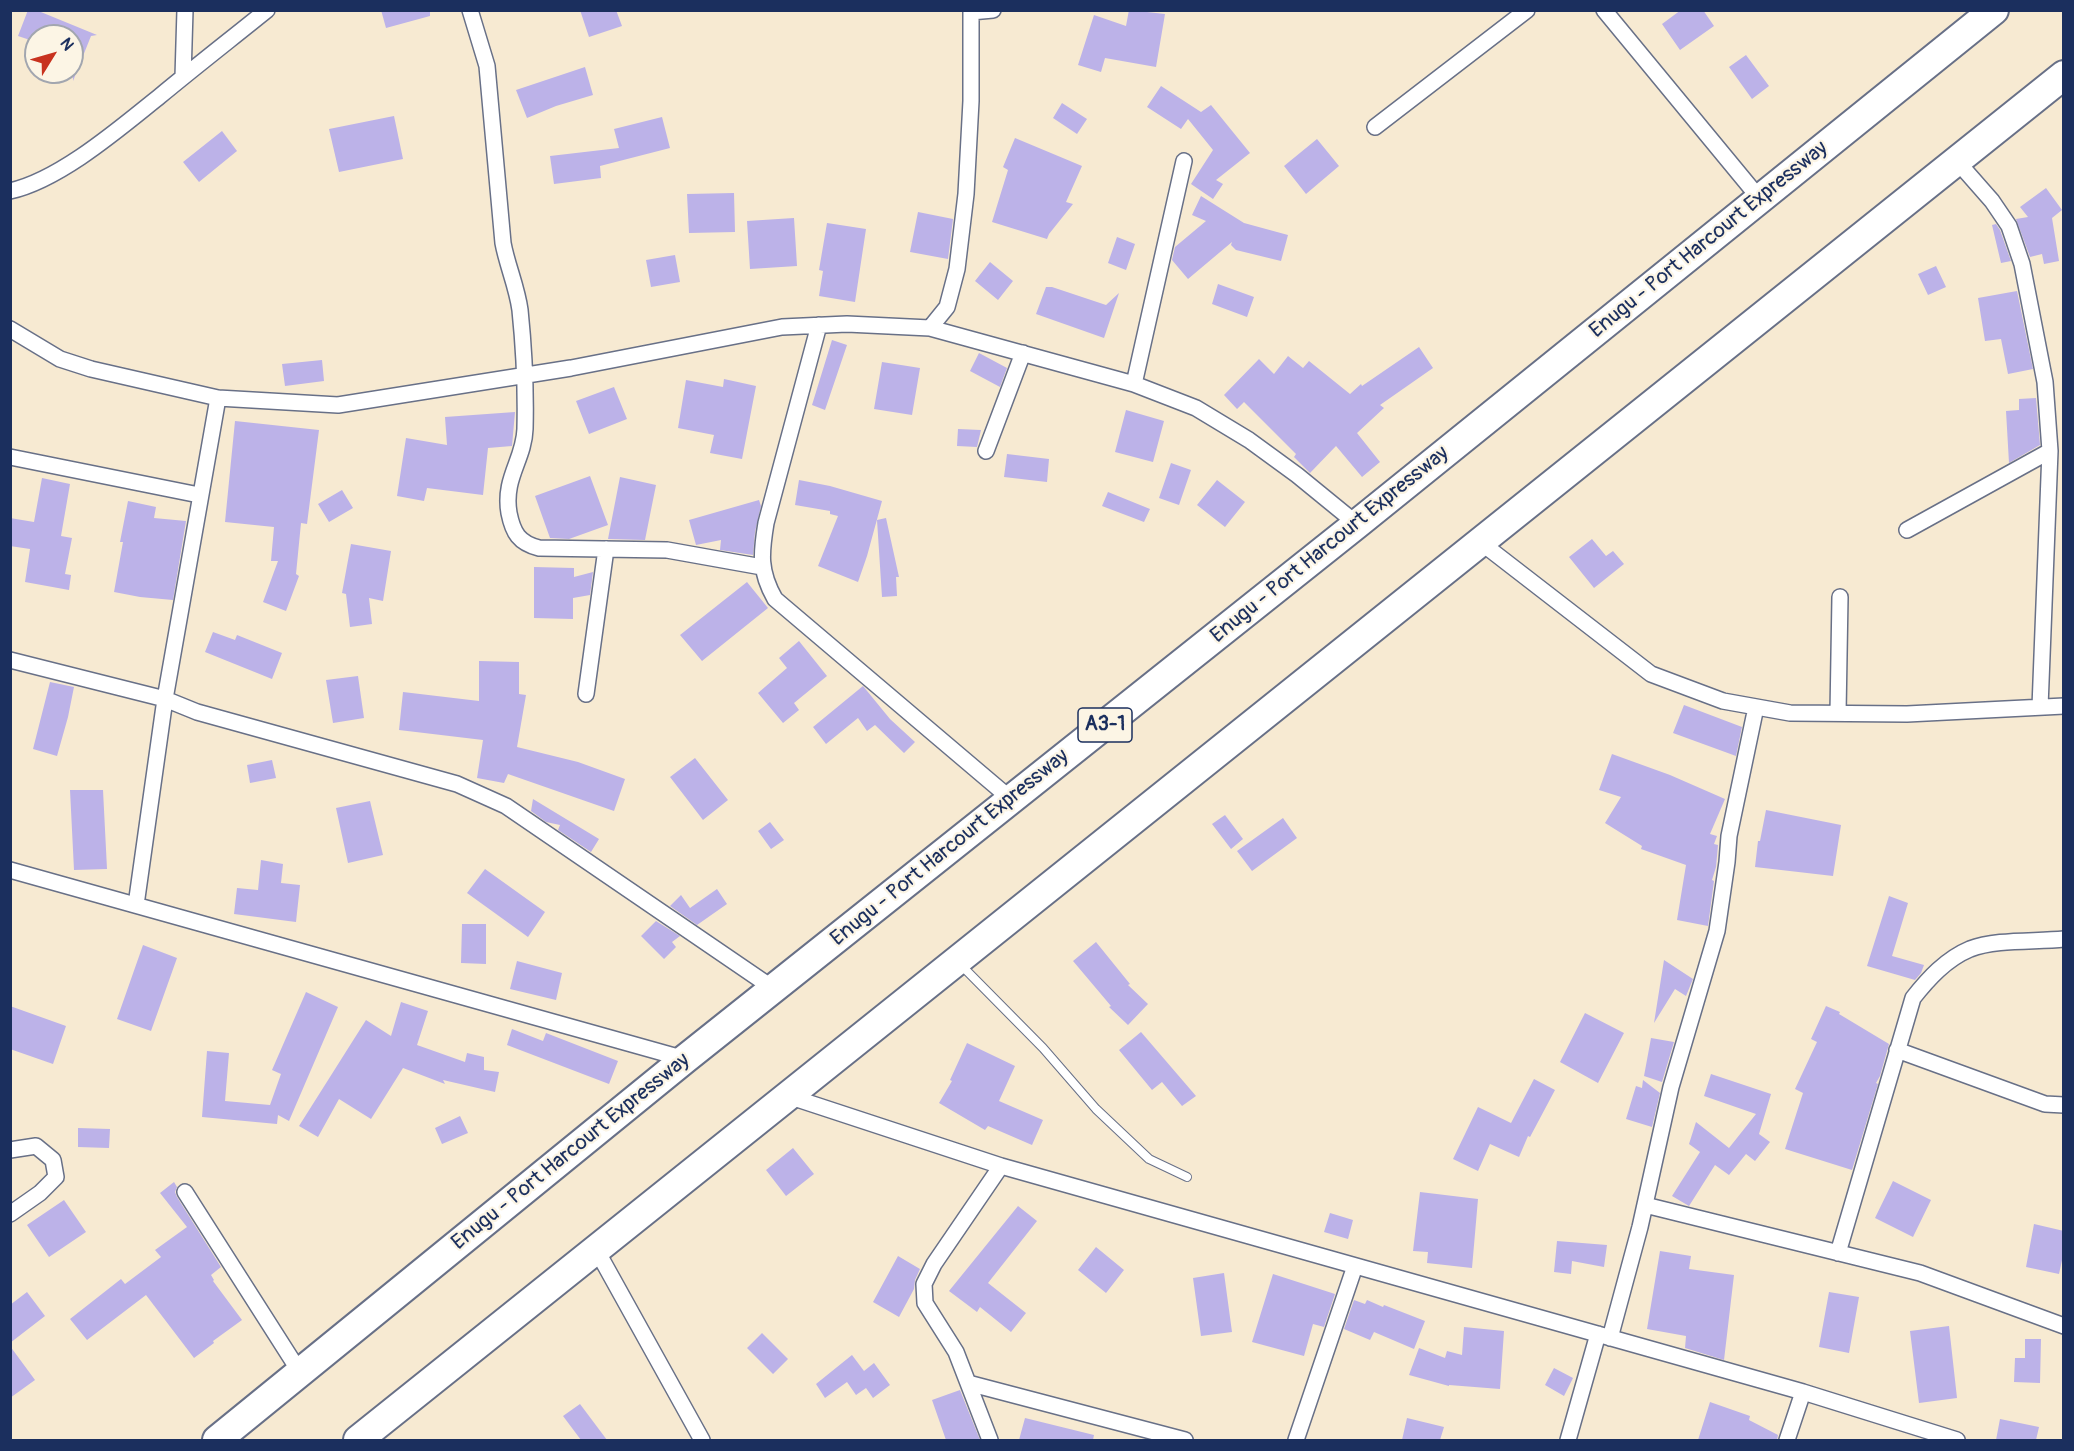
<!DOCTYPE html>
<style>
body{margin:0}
#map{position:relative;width:2074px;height:1451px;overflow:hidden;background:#f7ead2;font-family:Pangolin,sans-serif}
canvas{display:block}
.frame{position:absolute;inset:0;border:12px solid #1b2f5e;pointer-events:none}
.north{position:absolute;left:24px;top:24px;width:60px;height:60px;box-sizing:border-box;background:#fcf5e5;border:2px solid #a2a6af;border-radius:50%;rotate:53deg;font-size:16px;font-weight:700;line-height:24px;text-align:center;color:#1b2f5e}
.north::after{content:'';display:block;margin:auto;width:21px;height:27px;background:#c8321e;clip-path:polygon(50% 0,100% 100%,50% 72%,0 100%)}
</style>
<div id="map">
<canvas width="2074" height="1451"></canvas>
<div class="frame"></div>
<div class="north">N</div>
</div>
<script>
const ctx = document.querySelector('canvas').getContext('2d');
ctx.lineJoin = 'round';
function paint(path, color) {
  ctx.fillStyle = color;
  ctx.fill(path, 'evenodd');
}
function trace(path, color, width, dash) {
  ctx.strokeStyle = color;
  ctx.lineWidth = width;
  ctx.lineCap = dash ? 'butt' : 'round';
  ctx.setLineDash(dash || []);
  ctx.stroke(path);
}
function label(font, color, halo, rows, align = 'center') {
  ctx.font = font + ' Pangolin,sans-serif';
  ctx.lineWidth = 4.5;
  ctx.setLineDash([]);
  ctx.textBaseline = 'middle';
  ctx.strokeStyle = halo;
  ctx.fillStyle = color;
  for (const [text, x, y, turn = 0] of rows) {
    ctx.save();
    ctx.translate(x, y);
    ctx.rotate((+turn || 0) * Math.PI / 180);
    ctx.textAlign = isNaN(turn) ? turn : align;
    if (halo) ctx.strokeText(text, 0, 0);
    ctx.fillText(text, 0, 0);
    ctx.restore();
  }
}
paint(new Path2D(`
 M28,10H36L97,35L91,36L73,81L72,36H36V42L18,36Z
 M381,10H430V16L386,28Z
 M580,10H616L622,26L589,37Z
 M1129,10L1165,14L1156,67L1105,58L1101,72L1078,65L1094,15L1126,26Z
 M1681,10H1703L1714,26L1680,50L1662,24Z
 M1746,55L1769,86L1752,99L1729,67Z
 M585,67L593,95L556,106L527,118L516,90Z
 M1161,86L1201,112L1211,105L1250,153L1216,180L1223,184L1213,199L1191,184L1213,150L1188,119L1181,129L1147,107Z
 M1062,103L1087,119L1077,134L1053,118Z
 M394,116L403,159L339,172L329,129Z
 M662,117L670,148L600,166L601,178L554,184L550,156L619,148L614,129Z
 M222,131L237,151L199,182L183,162Z
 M1015,138L1082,166L1066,202L1073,204L1049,234L1047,239L992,222L1008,170L1003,167Z
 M1317,139L1339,166L1306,194L1284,166Z
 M2046,188L2062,210L2052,218L2059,261L2044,264L2042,254L2030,257L2016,219L2028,217L2020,207Z
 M734,193L735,232L689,233L687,194Z
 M1201,196L1244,223L1288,235L1281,261L1236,250L1231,245L1232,242L1188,279L1172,260L1175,247L1206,221L1192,215Z
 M918,212L953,219L948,259L910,252Z
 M794,218L797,266L750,269L747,221Z
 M827,223L866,229L855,302L819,296L823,271L819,270Z
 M1996,224L2000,230L2011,261L2001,263L1992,225Z
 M1117,237L1135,244L1126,270L1108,263Z
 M675,255L680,282L651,287L646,260Z
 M990,262L1013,281L998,300L975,281Z
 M1936,266L1946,287L1928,295L1918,274Z
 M1218,284L1254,297L1247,317L1212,304Z
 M1046,287H1052L1106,305L1119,293L1104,338L1036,314Z
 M2017,291L2033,369L2008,374L2001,339L1985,341L1978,298Z
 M832,340L847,345L825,410L812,405Z
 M1419,347L1433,368L1380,405L1384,408L1357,433L1380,462L1362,477L1336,446L1310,473L1294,457L1296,454L1244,402L1237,409L1224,395L1259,359L1274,374L1288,356L1303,368L1309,361L1350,394L1361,384L1362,386Z
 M979,353L1007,368L1000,387L970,371Z
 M322,360L324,381L285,386L282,364Z
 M882,362L920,368L912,415L874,409Z
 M724,379L756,386L742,459L710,453L714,435L678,428L686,380L723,387Z
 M614,387L627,419L589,434L576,401Z
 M2036,398L2040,445L2009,463L2006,411L2019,410V399Z
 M1126,410L1164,421L1153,462L1115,452Z
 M515,412L512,446L488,448L483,495L427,488L424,501L397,496L406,438L447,445L445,417Z
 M235,421L319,430L307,524L301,523L296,574L299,576L286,611L263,602L278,561H271L274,527L225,522Z
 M958,429L981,430L977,447L957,446Z
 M1007,454L1049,459L1047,482L1004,477Z
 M1171,463L1191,470L1179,505L1159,498Z
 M590,476L608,525L569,539L550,538L535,496Z
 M620,477L656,485L645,540L608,539Z
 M42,478L70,484L61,536L72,538L65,574L71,575L69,590L25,582L30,549L10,546V518L34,522Z
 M799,480L830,486L882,501L867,556L858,582L818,566L838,516L830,514V511L795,505Z
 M1217,480L1245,502L1225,527L1197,505Z
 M342,490L353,508L329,522L318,504Z
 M1108,492L1150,509L1144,522L1102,506Z
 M759,500L761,506L755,532L753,555L720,550L721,540L696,545L689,520Z
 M128,501L156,507L154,518L186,521L173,600L140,597L114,592L123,542H120Z
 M886,518L899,577H896L897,596L882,597L877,520Z
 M1592,539L1606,556L1613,551L1624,564L1594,588L1569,557Z
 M351,544L391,551L383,601L369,598L372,624L350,627L346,594L342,593Z
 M534,567L574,568V577L593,572L590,595L573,598V619L534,618Z
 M747,582L768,608L702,661L680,635Z
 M213,632L235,640L237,635L282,653L272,679L205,652Z
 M799,641L827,676L794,703L799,710L783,723L758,693L787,668L779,658Z
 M479,661L519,662V694L526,695L517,747L578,762L625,779L614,811L508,774L504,783L477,778L483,740L399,730L403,692L479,701Z
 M358,676L364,718L333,723L326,680Z
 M50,682L74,687L68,717L57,756L33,749Z
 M863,686L890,719L915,742L904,753L875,725L867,731L858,718L826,744L813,727Z
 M1684,705L1742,727L1736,756L1673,733Z
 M1612,754L1670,775L1725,799L1710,834L1717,836L1714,844L1718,845L1716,867L1712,880L1714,881L1708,926L1677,920L1686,865L1641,849L1642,846L1605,823L1621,797L1599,790Z
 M695,758L728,800L703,820L670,777Z
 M272,760L276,778L250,783L247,765Z
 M70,790H103L107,869L74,870Z
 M533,799L599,839L591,852L558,830L560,825L546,822L531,811Z
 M370,801L383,855L348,863L336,808Z
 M1766,810L1841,825L1833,876L1755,867L1758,841H1760Z
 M1225,815L1243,839L1231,849L1212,824Z
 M1283,818L1297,838L1252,871L1237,851Z
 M770,822L784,840L771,849L758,831Z
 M261,860L283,864L281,883L300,885L296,922L234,914L237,888L258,890Z
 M485,869L545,912L528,937L467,893Z
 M717,889L727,904L697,925L670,906L681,895L690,908Z
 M1889,896L1908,903L1892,956L1924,965L1921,973L1915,980L1867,966Z
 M656,921L680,936L672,942L676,947L664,959L641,936Z
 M462,924H486V964L461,963Z
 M1096,942L1130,984L1128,985L1148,1004L1128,1025L1109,1007L1111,1006L1073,961Z
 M143,945L177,958L151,1031L117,1019Z
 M1664,960L1693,979L1686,996L1675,989L1654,1023Z
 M517,961L562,973L556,1000L510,989Z
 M306,992L338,1007L289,1121L278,1115L277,1124L202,1117L207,1051L229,1053L225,1101L270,1105L281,1074L272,1070Z
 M401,1002L428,1011L417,1045L465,1062L467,1053L484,1057V1070L499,1072L495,1092L443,1080L445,1084L403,1068L371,1119L339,1099L318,1137L299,1126L366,1020L391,1036Z
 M10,1006L66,1026L53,1064L10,1049Z
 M1826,1006L1840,1012L1839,1014L1889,1044L1880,1076L1876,1083L1878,1084L1852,1170L1785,1149L1803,1093L1795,1089L1817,1042L1811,1039Z
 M1585,1013L1624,1033L1598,1083L1560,1062Z
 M512,1029L543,1041L546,1033L618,1061L609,1084L507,1045Z
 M1141,1032L1196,1096L1182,1106L1162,1082L1152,1090L1119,1050Z
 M1651,1038L1674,1042L1662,1082L1644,1076Z
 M967,1043L1015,1066L999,1101L1043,1120L1032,1145L988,1126L985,1130L939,1103L952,1081L950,1080Z
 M1711,1074L1771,1094L1759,1134L1770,1142L1755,1161L1746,1154L1729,1175L1715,1165L1689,1206L1672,1196L1700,1152L1689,1144L1696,1122L1729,1148L1756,1114L1704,1096Z
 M1534,1079L1555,1090L1530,1137L1528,1136L1519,1157L1490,1144L1478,1171L1453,1159L1478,1107L1511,1123Z
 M1643,1080L1660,1093L1652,1127L1626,1119L1636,1086L1642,1088Z
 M460,1116L468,1133L442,1144L435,1128Z
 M78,1128L110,1129L109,1148L78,1147Z
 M793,1148L814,1174L786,1196L766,1170Z
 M1893,1181L1931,1200L1913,1237L1875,1218Z
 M174,1182L177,1187L175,1192L177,1197L221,1267L211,1275L214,1280L213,1281L242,1320L213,1341L214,1343L194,1358L146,1295L87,1340L70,1319L121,1279L125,1284L161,1257L155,1250L187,1227L160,1193Z
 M1420,1192L1478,1199L1472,1268L1427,1263L1428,1252L1413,1251Z
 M64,1200L86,1232L49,1257L27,1225Z
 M1018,1206L1037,1221L988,1283L1026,1313L1011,1332L980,1307L977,1312L949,1291Z
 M1330,1213L1353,1220L1348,1239L1324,1232Z
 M2034,1224L2064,1231V1251L2059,1274L2026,1267Z
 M1557,1241L1607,1245L1604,1267L1572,1261L1571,1274L1554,1272Z
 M1096,1247L1124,1270L1106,1293L1078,1270Z
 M1660,1251L1691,1256L1689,1269L1734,1275L1724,1360L1685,1348L1686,1336L1647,1329Z
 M898,1256L920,1269L915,1280L914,1289L899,1317L873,1302Z
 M1224,1273L1232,1332L1201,1336L1193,1278Z
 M1273,1274L1335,1294L1324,1327L1313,1324L1304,1356L1252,1342Z
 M27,1292L45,1316L10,1343V1305Z
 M1829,1292L1859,1297L1849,1353L1819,1347Z
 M1354,1300L1365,1304L1367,1300L1383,1307L1384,1305L1425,1321L1414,1349L1374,1332L1370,1340L1344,1329Z
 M1949,1326L1957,1398L1919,1403L1910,1331Z
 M1464,1327L1504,1331L1500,1389L1449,1385V1386L1409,1375L1419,1348L1445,1358L1447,1351L1462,1355Z
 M762,1333L788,1359L773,1374L747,1348Z
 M2025,1339H2041L2040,1383L2014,1382L2015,1358H2025Z
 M10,1346L35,1380L10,1398Z
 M852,1355L864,1371L874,1363L890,1385L873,1398L866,1388L856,1395L847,1382L825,1398L816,1384Z
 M1554,1368L1573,1378L1564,1396L1545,1385Z
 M960,1390L980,1440H946L932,1400Z
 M1710,1402L1750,1416L1749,1420L1778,1435L1777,1440H1698Z
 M580,1404L607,1440H581L563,1416Z
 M1025,1418L1094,1435L1093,1440H1019Z
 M1407,1418L1444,1427L1440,1440H1402Z
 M2000,1419L2039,1427L2036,1440H1996Z`), '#bcb2e8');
const lane = new Path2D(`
 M960,964L1043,1048L1096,1109L1149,1159L1187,1177`);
const street = new Path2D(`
 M470,10L487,66L503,243C507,265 517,287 520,310C524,349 526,389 525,429C524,460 503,478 509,513C513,533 519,543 539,548L667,550L762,567
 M1604,10L1760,199
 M971,12L993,10
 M183,77L185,10
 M1375,127L1527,10
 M1956,160L1992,201L2009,226L2022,264L2045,382L2050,451L2040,707
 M10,191C60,180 120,128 160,96C195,67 231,39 267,10
 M819,325L766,523C761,553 759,571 775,599L1012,800
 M930,328L947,307L957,269L966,194L971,101V10
 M10,329L60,359L91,369L218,398L338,405L571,368L782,327L847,324L930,328L1134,384L1196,408L1249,440L1297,475L1357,524
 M1134,384L1184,161
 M986,451L1023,353
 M10,457L199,495
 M1907,530L2050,451
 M1479,541L1651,674L1723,701L1790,713L1907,714L2064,706
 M10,660L165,699L197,712L457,784L506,806L774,989
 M586,694L606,549
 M1838,713L1840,597
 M10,870L685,1059
 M136,905L165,699L218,398
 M1897,1050L2045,1104L2064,1105
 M788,1096L1001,1166L1803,1392L1957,1440
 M10,1150L36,1146L53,1160L56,1177L40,1193L10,1214
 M185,1192L301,1374
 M1645,1205L1920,1273L2064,1326
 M596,1249L702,1440
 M1838,1253L1913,998C1928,979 1946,959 1970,949C1996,939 2035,942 2064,939
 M1610,1338L1640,1227L1671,1087L1717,931L1727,862L1729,836L1756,707
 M968,1383L1185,1440
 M990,1440L956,1352L925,1303L924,1284L934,1264L1001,1166
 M1296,1440L1355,1266
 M1568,1440L1598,1334
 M1787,1440L1803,1392`);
const highway = new Path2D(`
 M217,1440L685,1059L1357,524L1994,10
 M358,1440L2064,75`);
trace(lane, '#687087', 10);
trace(street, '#687087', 18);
trace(highway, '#687087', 32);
trace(lane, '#fff', 8);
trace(street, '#fff', 15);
trace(highway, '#fff', 28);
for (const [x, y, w] of [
 [1105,725,54]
]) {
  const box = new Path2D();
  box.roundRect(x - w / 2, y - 17, w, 34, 4.5);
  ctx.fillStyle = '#fcf5e5';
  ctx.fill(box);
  trace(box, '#1b2f5e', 1.5);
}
label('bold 20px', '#1b2f5e', null, [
 ["A3-1",1105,725]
]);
label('21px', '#1b2f5e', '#fcf5e5', [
 ["Enugu - Port Harcourt Expressway",1709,240,-39],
 ["Enugu - Port Harcourt Expressway",1330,545,-39],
 ["Enugu - Port Harcourt Expressway",950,848,-39],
 ["Enugu - Port Harcourt Expressway",571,1152,-39]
]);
</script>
